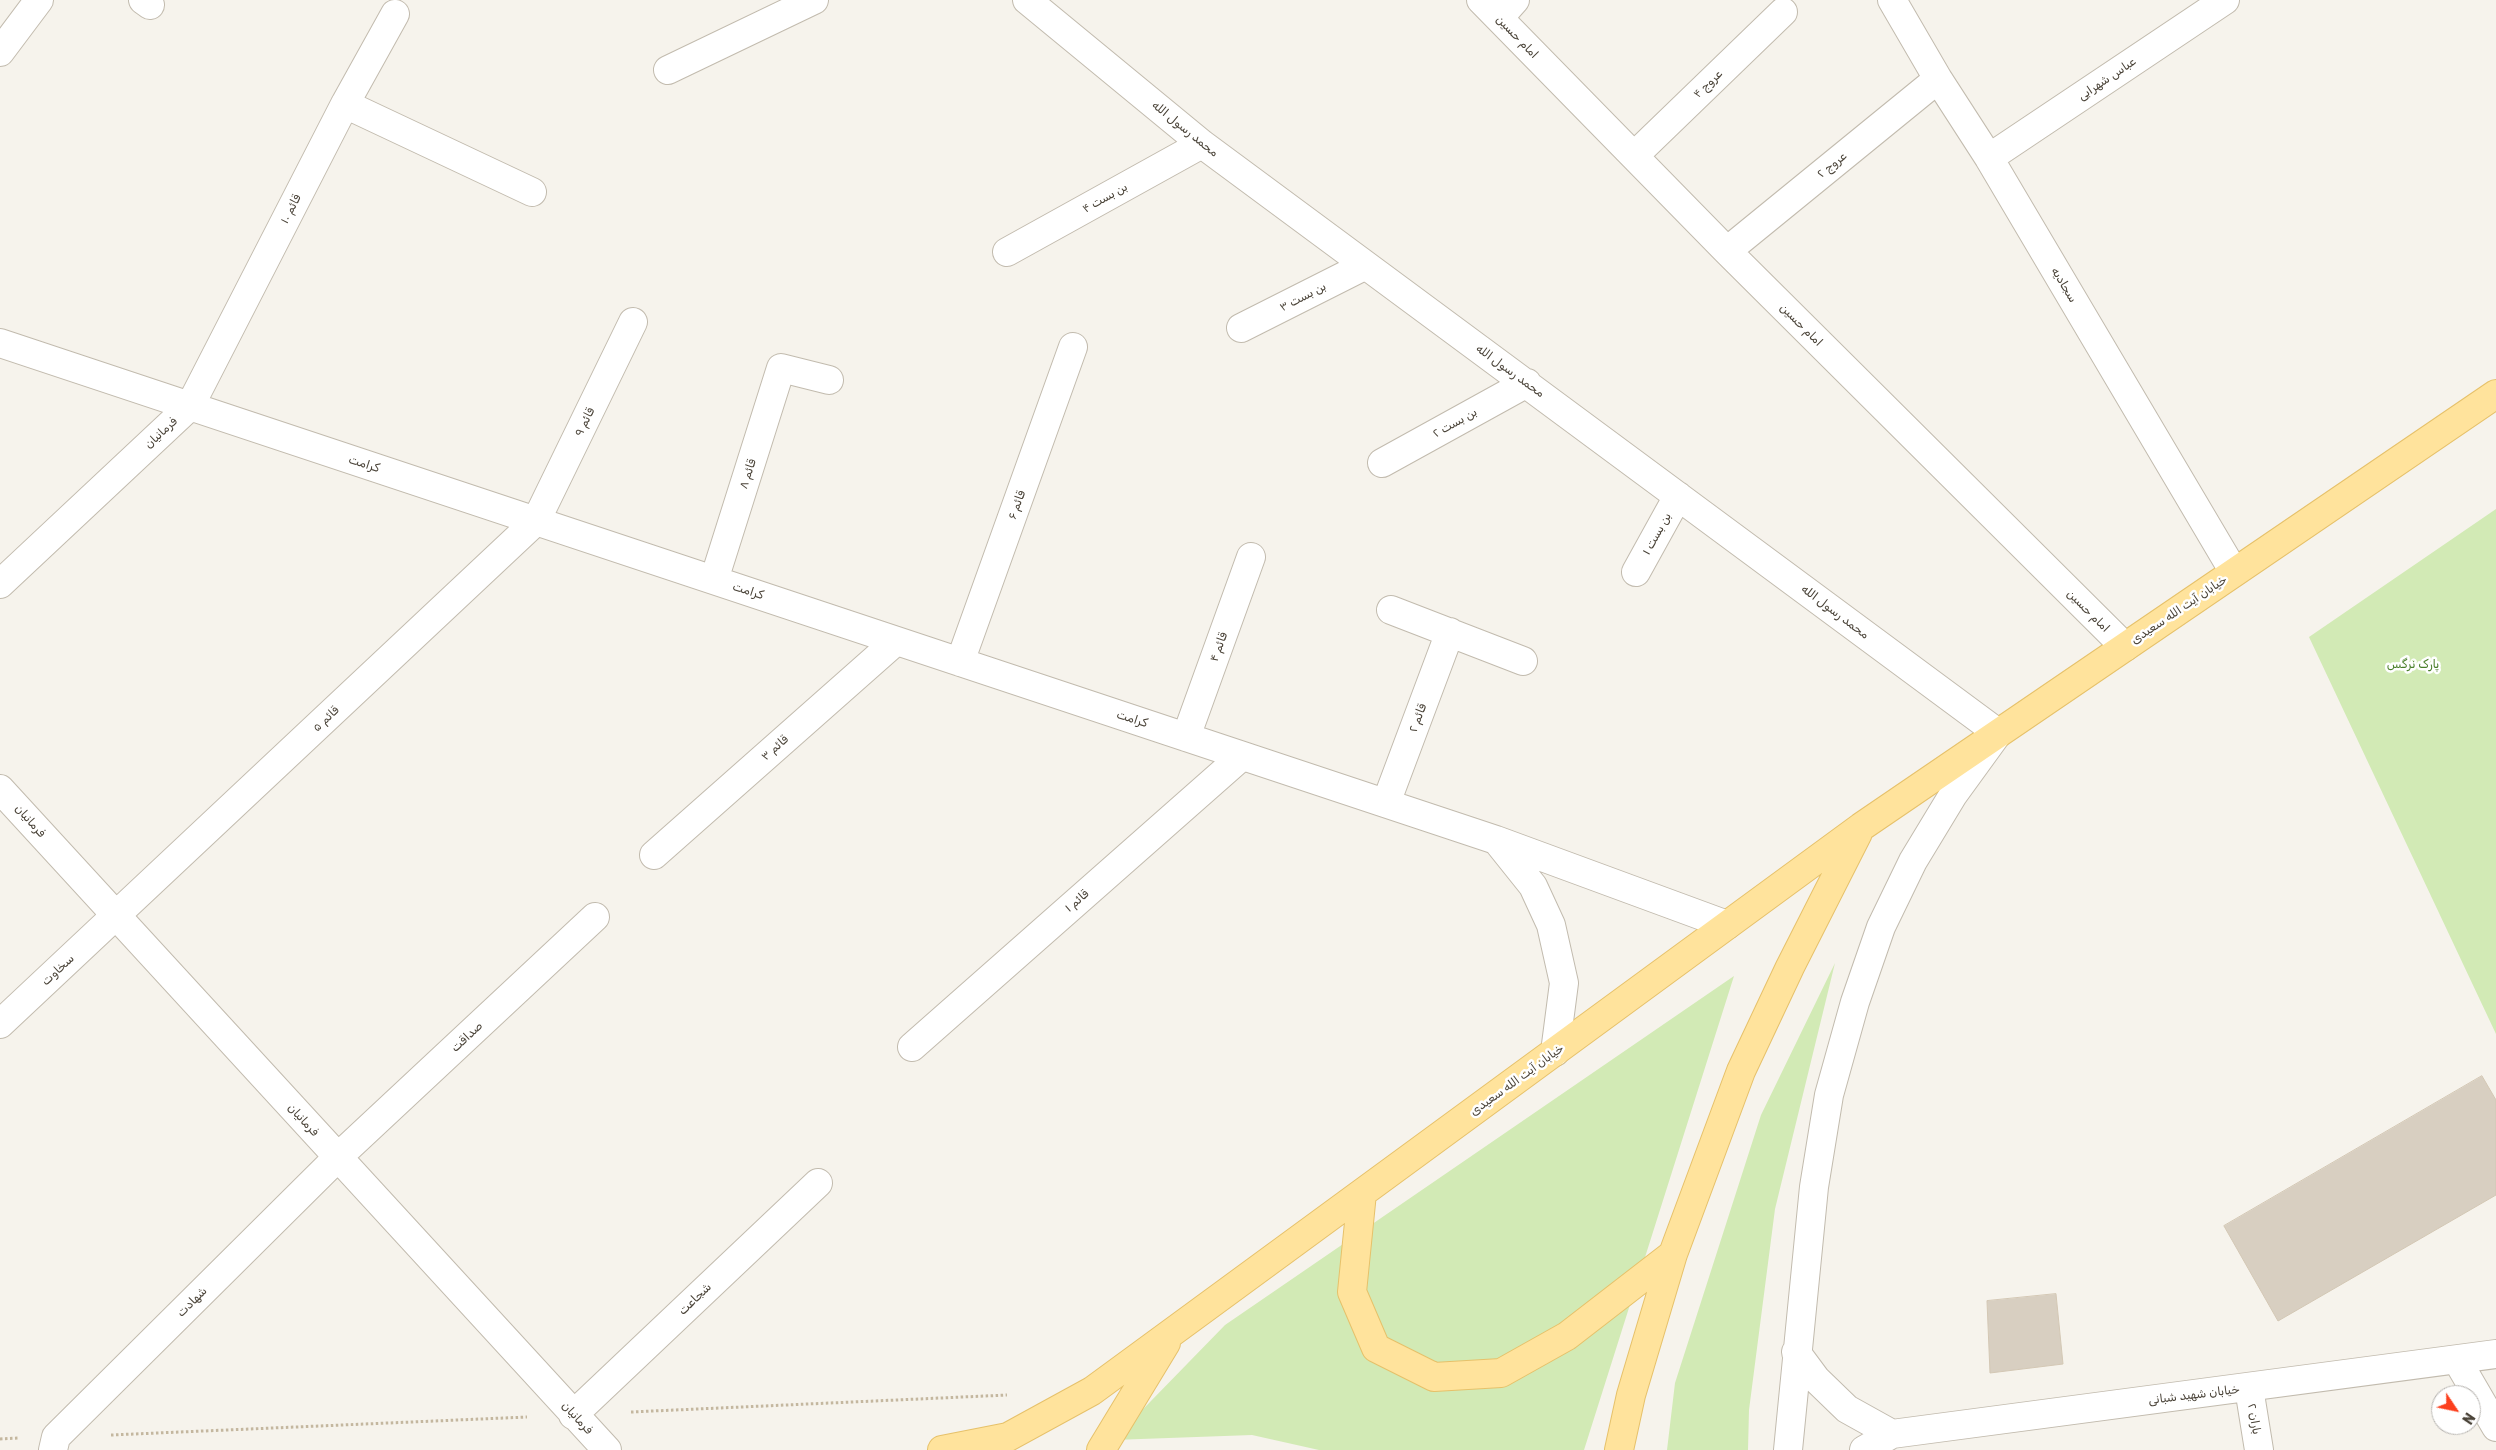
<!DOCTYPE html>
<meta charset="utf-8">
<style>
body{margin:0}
#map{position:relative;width:2496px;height:1450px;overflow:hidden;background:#f6f3ec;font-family:Rubik,sans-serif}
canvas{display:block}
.north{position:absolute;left:2431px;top:1385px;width:50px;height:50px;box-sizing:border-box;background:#fff;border:1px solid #b7b4b0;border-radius:50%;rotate:124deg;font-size:14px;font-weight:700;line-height:20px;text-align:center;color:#4b4439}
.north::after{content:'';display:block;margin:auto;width:18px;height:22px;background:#fc3f1d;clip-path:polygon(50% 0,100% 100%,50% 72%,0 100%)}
</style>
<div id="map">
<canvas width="2496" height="1450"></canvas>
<div class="north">N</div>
</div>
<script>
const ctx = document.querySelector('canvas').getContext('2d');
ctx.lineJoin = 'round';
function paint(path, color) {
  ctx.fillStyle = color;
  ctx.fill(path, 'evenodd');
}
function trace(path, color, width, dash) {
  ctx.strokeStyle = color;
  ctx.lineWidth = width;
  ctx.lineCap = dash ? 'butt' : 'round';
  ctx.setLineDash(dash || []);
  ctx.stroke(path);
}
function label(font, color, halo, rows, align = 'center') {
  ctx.font = font + ' Rubik,Vazirmatn,sans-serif';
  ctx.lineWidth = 5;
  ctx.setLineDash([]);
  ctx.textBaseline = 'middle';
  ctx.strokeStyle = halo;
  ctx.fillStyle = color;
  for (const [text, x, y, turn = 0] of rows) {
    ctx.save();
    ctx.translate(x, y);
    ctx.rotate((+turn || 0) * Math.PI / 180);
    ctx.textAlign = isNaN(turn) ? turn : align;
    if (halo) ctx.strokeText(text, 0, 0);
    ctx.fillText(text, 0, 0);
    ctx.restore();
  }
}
paint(new Path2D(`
 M2496,509V1034L2309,637Z
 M1835,963L1775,1209L1749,1410L1748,1450H1667L1675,1383L1761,1115Z
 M1734,976L1584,1450H1319L1252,1435L1113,1440L1225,1325Z`), '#d2eab5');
const building = new Path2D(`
 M2482,1076L2496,1100V1195L2278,1321L2224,1226Z
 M2056,1294L2063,1364L1990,1373L1987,1301Z`);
paint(building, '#d8cfc1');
trace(building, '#d3c7b4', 1);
const minor = new Path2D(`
 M143,0L150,5
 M1027,0L1202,144L1998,733L1953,795L1913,861L1881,927L1855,1002L1829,1095L1814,1187L1788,1450
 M1481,0L1727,251L2125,647
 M1892,0L1938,79L1989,158L2234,572
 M1499,18L1515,0
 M0,52L39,0
 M668,70L814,0
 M345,104L532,192
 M1634,156L1783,12
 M1989,158L2225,0
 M1727,251L1938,79
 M1007,252L1202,144
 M1241,328L1364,266
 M0,343L1496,840L1727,925
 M1382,463L1527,383
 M1636,572L1678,496
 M714,580L781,368L829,380
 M0,584L190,406L345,104L395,14
 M1391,610L1523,661
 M960,662L1073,347
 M1186,737L1251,557
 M0,789L607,1450
 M1386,803L1450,632
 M1497,841L1533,886L1551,925L1564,983L1555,1052
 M654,855L896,641
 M0,1024L536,521L633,322
 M912,1047L1242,756
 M1796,1352L1816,1379L1847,1409L1892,1434
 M2457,1360L2496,1427
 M2249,1388L2259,1450
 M573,1415L818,1183
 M53,1450L56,1437L338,1157L595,917
 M1864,1450L1892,1434L2496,1354`);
const major = new Path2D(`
 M1362,1193L1352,1292L1376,1348L1434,1377L1501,1373L1567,1336L1673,1254
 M942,1450L1008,1437L1092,1391L1861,827L2496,394
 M1101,1450L1166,1343
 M1619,1450L1631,1395L1673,1254L1741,1071L1790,967L1858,833`);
trace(minor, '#c2bbae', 30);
trace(major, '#e6c16a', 30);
trace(new Path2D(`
 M631,1412L1007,1395
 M111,1435L527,1417
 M0,1439L18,1438`), '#c4b79f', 3, [2.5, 2.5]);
trace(minor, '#fff', 28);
trace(major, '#ffe39c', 28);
label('12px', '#4b4439', '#fff', [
 ["امام حسین",1517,37,46],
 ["عباس شهرابی",2107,79,-34],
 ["عروج ۴",1708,84,-44],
 ["محمد رسول الله",1185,129,39],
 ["عروج ۲",1832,165,-39],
 ["بن بست ۴",1105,198,-29],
 ["قائم ۱۰",291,209,-63],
 ["سجادیه",2064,285,59],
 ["بن بست ۳",1303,297,-27],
 ["امام حسین",1801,325,45],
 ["محمد رسول الله",1510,371,36],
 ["قائم ۹",585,422,-64],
 ["بن بست ۲",1455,423,-29],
 ["فرمانیان",161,433,-43],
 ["کرامت",364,464,18],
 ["قائم ۸",748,474,-72],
 ["قائم ۶",1017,505,-70],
 ["بن بست ۱",1657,534,-61],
 ["کرامت",748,591,18],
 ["خیابان آیت الله سعیدی",2179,610,-34],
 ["امام حسین",2088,611,45],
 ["محمد رسول الله",1835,612,37],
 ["قائم ۴",1219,647,-70],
 ["قائم ۲",1418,718,-69],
 ["قائم ۵",326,719,-43],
 ["کرامت",1132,719,18],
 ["قائم ۳",775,748,-41],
 ["فرمانیان",30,821,48],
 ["قائم ۱",1077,901,-41],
 ["سخاوت",58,970,-43],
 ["صداقت",467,1037,-43],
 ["خیابان آیت الله سعیدی",1517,1080,-36],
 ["فرمانیان",303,1120,47],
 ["شجاعت",695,1299,-44],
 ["شهادت",192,1302,-45],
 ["خیابان شهید شبانی",2194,1395,-7],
 ["فرمانیان",577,1418,47],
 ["باران ۲",2254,1419,80]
]);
label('12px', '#4a7f2a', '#fff', [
 ["پارک نرگس",2413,665]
]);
</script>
